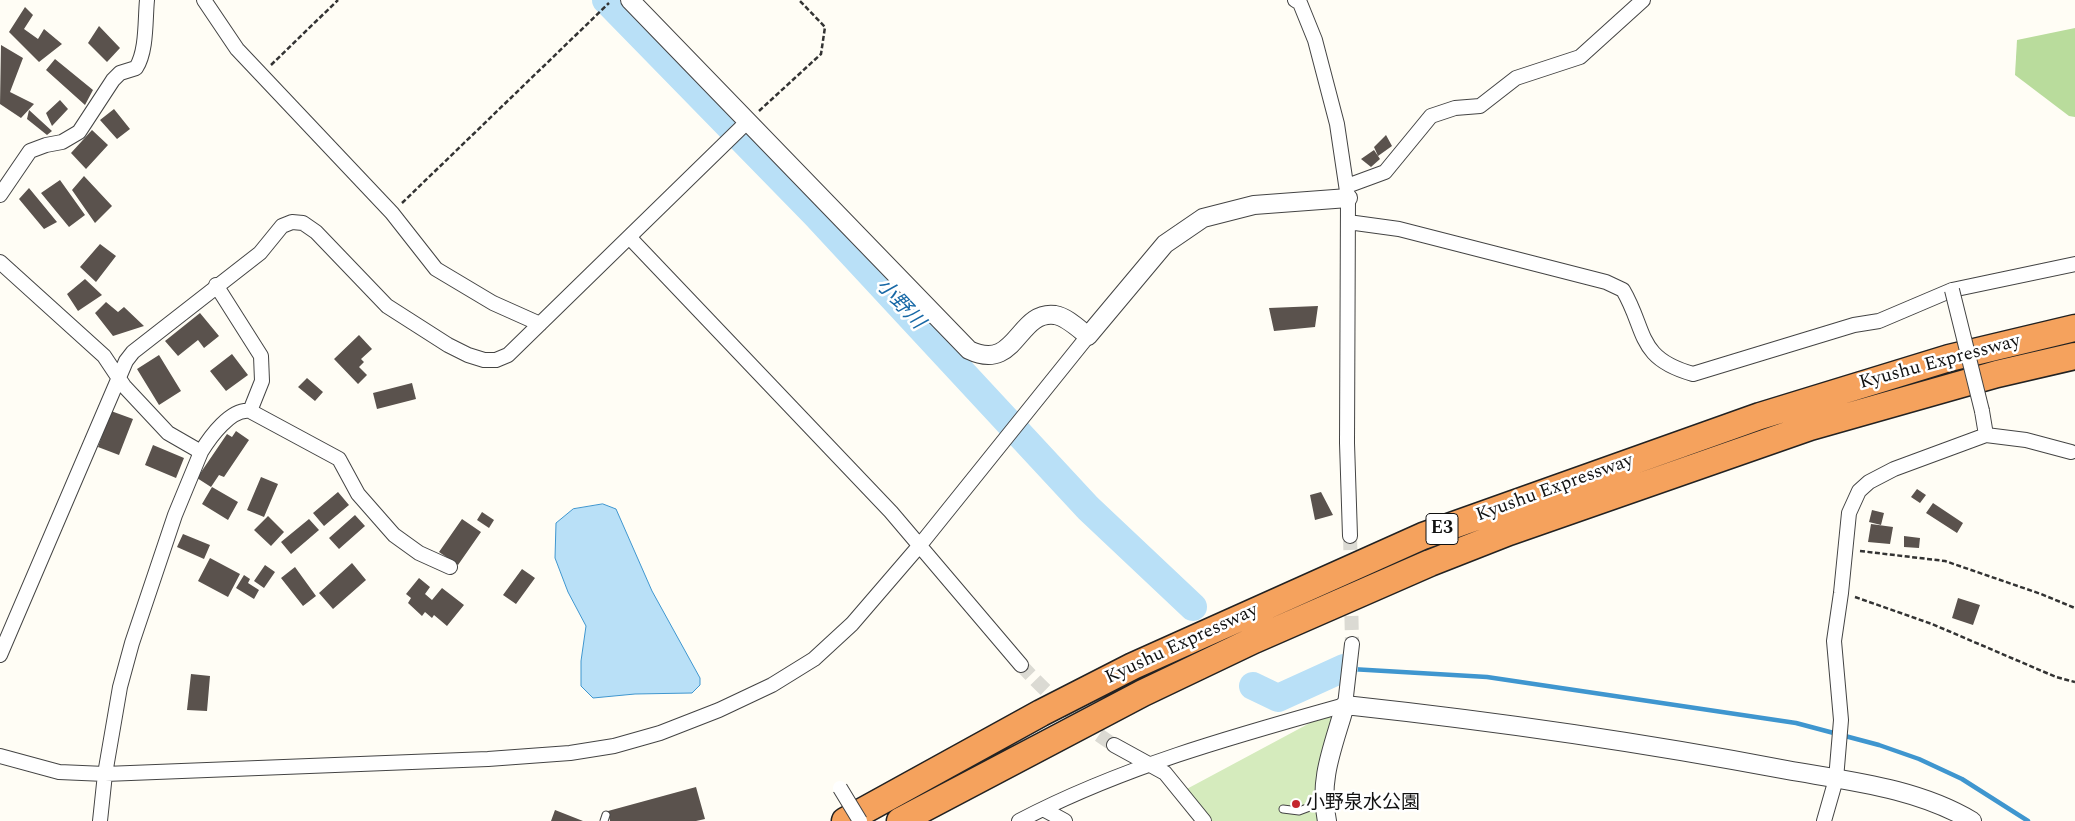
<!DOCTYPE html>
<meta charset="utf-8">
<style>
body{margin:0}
canvas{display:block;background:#fffdf5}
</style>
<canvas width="2075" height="821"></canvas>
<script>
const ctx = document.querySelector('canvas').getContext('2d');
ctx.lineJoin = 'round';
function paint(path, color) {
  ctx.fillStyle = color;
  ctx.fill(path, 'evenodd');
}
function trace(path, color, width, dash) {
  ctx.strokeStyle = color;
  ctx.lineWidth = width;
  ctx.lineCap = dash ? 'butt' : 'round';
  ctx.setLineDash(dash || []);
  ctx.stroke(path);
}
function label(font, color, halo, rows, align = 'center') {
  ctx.font = font + ' Spectral,"Noto Sans JP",serif';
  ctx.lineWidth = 5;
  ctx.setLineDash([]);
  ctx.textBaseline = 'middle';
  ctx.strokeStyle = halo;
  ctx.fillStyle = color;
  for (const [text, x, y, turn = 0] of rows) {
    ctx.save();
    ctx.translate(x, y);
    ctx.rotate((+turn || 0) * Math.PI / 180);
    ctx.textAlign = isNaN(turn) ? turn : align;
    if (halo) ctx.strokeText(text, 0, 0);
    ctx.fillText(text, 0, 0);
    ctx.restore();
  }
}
paint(new Path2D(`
 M1336,709L1315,789L1323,821H1196L1183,791Z`), '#d5ebbd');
paint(new Path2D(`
 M2075,28V117L2069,116L2015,75L2017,40Z`), '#b9dc9c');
const water = new Path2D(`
 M603,504L616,509L652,591L700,678V685L692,693L635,694L593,698L581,686V661L586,626L568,592L555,558L556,523L573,509Z`);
paint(water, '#b9e0f7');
trace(water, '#3f96cf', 1);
trace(new Path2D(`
 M1351,669L1487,677L1796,723L1879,745L1919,759L1962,779L2028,821`), '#3f96cf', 4.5);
trace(new Path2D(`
 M606,0L816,215L1088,508L1193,607
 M1253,686L1278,698L1344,668`), '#b9e0f7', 28);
paint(new Path2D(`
 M25,7L33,15L24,29L38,39L44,29L62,44L39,62L9,32Z
 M99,26L120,48L107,62L88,43Z
 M1,45L23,58L10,92L34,104L21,118L0,104Z
 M55,59L93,90L85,105L46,70Z
 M60,100L68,109L52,126L46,113Z
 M114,109L130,129L117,139L100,120Z
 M29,110L52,131L47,135L27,119Z
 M92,130L108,145L86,169L71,153Z
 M1386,135L1392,146L1378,156L1380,159L1371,167L1361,159L1374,150L1378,156L1374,147Z
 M84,176L112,206L95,223L72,190Z
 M60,180L85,215L69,227L41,193Z
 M29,188L57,222L44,229L19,199Z
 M100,244L116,256L96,282L80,267Z
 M85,279L102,295L78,311L67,294Z
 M106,302L118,312L124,307L144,326L113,336L95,313Z
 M1318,306L1315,327L1274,331L1269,308Z
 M200,313L219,336L204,348L198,340L178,356L165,341Z
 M359,335L372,349L361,359L364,362L359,367L367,375L358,384L334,359Z
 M232,354L248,375L226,391L210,371Z
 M159,355L181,391L159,405L137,369Z
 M307,378L323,392L315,401L298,387Z
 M412,383L416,399L377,409L373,393Z
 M111,411L133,419L119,455L98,447Z
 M236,431L249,440L224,477L219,475L211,487L197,478L227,434L232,437Z
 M153,445L184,458L176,478L145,465Z
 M261,477L278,484L264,517L247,510Z
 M212,487L238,502L228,520L202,504Z
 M1917,489L1926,495L1920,503L1911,497Z
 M338,492L349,505L324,526L313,513Z
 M1321,492L1333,515L1315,520L1310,495Z
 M1933,503L1963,523L1957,533L1926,513Z
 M1872,510L1884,513L1881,525L1869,522Z
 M482,512L494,520L489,528L477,520Z
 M355,515L365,526L339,549L329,538Z
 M268,516L284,532L271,546L254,530Z
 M309,519L319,530L291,554L281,542Z
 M462,519L481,532L458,565L439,552Z
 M1871,524L1893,527L1890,544L1868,542Z
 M183,534L210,545L204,559L177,547Z
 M1904,536L1920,538L1919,548L1904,547Z
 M210,558L240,574L228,597L198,581Z
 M352,563L366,580L333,609L319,593Z
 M265,565L275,572L264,588L254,581Z
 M295,567L316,596L303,606L281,578Z
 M522,569L535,578L516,604L503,595Z
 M244,575L250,579L248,583L259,590L254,599L236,588Z
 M419,578L430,587L425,594L432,600L442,588L464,605L447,626L434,615L432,618L425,612L422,616L408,603L411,598L406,594Z
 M1958,598L1980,605L1973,625L1952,618Z
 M191,674L210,676L207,711L187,710Z
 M696,787L705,819L696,821H610L608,811Z
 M555,810L583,821H551Z`), '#5a524d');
trace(new Path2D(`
 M1350,536L1351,573
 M1351,595L1352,644
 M1021,665C1048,694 1080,724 1114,745`), '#dbdad3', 14, [14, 7]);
const service = new Path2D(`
 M1283,809L1299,811L1323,802
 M604,821L606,815`);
const minor = new Path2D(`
 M204,0L237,49L392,213L436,269L493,303L540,324
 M1295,0L1300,3L1315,40L1337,124L1348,198L1347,443L1350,536
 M1347,186L1385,172L1431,116L1455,108L1480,106L1516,78L1580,57L1643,0
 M0,195L30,151L46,145L62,142L79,132L113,80L120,73L136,68C147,51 145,20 147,0
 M1348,222L1399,229L1606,282L1623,290C1647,331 1636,358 1693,374L1854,325L1879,321L1952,290L2075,264
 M630,238L891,512L1021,665
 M0,262L104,356L124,386L168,433L201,452L175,515L132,643L120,687L105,774L100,821
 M216,285L261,356L262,381L250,411
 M1982,411L1986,435
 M201,452C210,437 231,408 250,411L339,459L358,494L394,535L419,553L450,567
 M0,655L126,361L133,352L260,253L282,226L292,222L303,223L316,232L387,306L448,345L468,355L484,360H496L508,355L748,121
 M1114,745L1165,773L1204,821
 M0,756L59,772L105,774L488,759L570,753L614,746L660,733L719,710L772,685L814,659L852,624L920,545L1088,336
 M1043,809L1065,821
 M1019,821C1122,767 1234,736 1345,705L1352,644
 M1824,821L1836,779L1841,720L1834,641L1841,593L1849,513L1859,491L1869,482L1894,469L1986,435L2026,440L2071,452`);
const tertiary = new Path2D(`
 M630,0L969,350C1017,373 1017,310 1055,315C1067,317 1079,329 1088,336L1165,244L1203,218L1254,205L1348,198
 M1327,821C1318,779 1334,745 1345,705C1493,721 1640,742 1787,770C1849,781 1917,788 1972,821`);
const motorway = new Path2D(`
 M845,821L1041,713L1133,666L1423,536L1760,416L1949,358L2075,328
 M900,821L1143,693L1254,640L1430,563L1509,532L1810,427L1997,374L2075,356`);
trace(service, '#444', 9);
trace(minor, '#444', 16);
trace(tertiary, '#444', 20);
trace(motorway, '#222', 29);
trace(new Path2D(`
 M271,65L338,0
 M759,111L821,54L825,27L799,0
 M402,203L609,3
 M1860,551L1945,561L2041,594L2075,608
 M1855,597L1932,624L2056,677L2075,682`), '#333', 2.5, [5, 2.5]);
trace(service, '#fff', 7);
trace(minor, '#fff', 14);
trace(tertiary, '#fff', 18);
trace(motorway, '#f5a25d', 26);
const minorBridge = new Path2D(`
 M1952,290L1982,411
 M840,788L860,821`);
trace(minorBridge, '#444', 16, []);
trace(minorBridge, '#fff', 14);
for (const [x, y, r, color] of [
 [1296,804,5,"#c4262e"]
]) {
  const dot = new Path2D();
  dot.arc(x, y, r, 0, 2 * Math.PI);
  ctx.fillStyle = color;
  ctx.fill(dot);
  trace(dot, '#fff', 2);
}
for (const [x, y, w] of [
 [1442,529,32]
]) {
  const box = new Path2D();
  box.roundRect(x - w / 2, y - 15.5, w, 31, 4);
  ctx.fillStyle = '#fff';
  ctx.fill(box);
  trace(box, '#111', 1);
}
label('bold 18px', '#111', null, [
 ["E3",1442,529]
]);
label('19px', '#111', '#fff', [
 ["Kyushu Expressway",1940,363,-15],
 ["Kyushu Expressway",1555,489,-20],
 ["Kyushu Expressway",1182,645,-25]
]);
label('19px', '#111', '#fff', [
 ["小野泉水公園",1306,804]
], 'left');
label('italic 20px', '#1768a6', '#fff', [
 ["小野川",899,305,47]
]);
</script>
